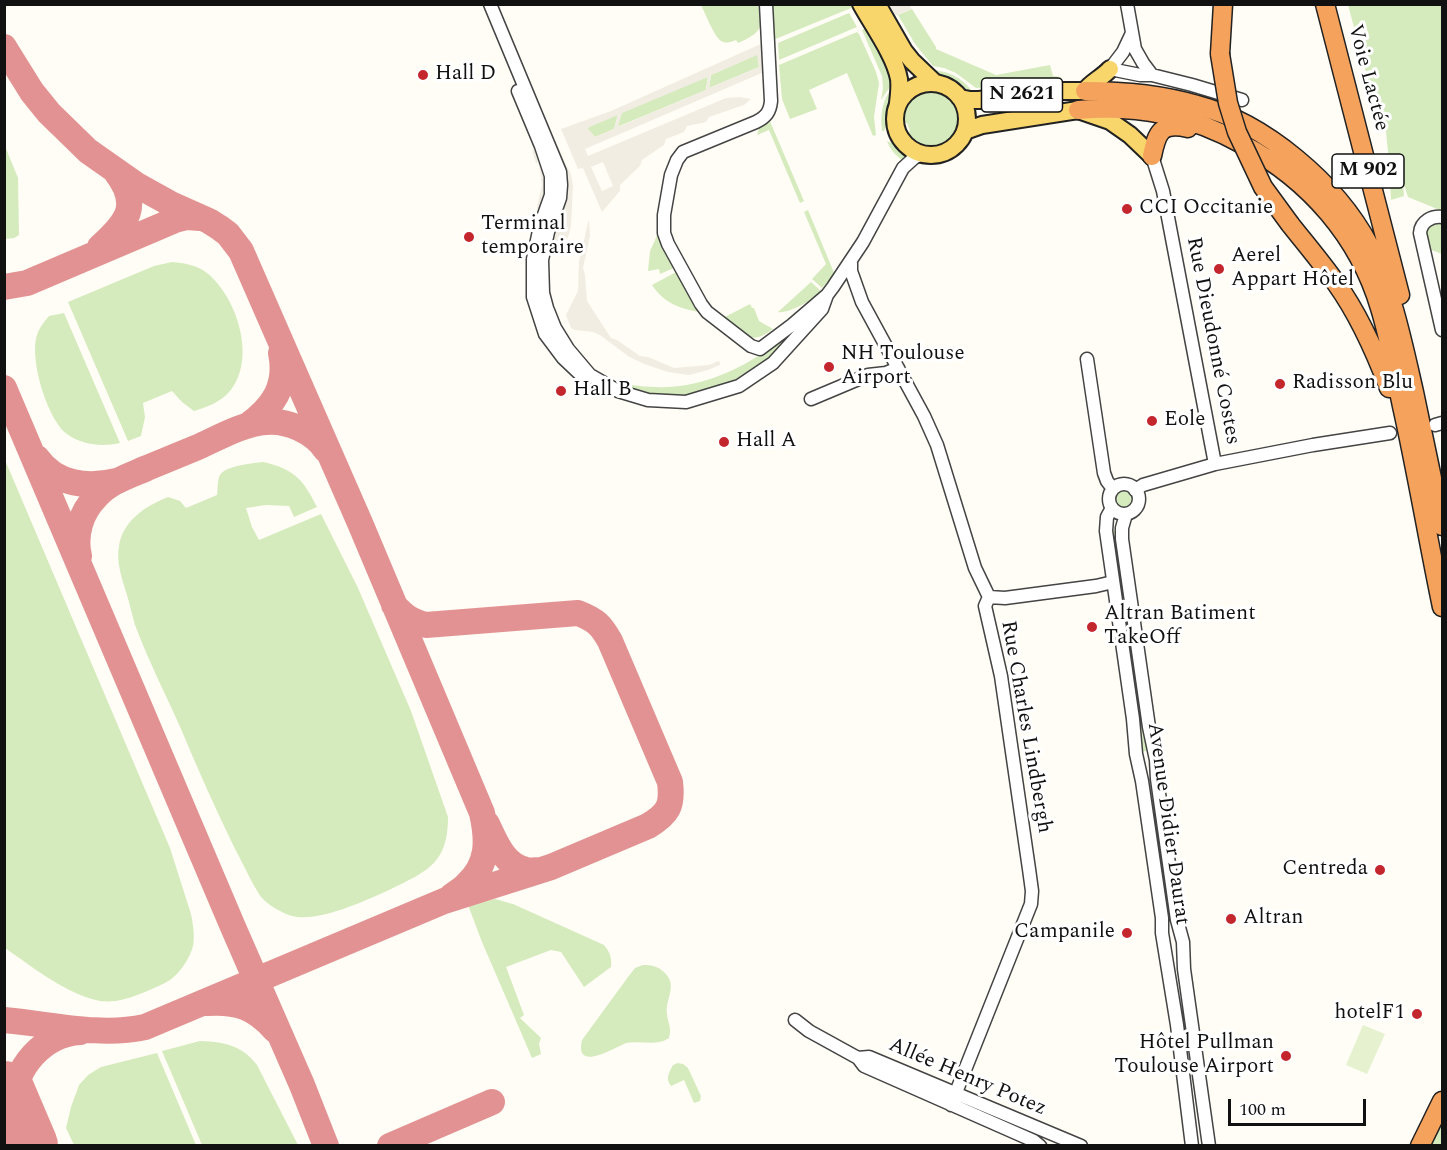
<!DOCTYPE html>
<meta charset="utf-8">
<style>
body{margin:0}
#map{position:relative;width:1447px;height:1150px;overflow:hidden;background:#fffdf5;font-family:Spectral,serif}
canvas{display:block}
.frame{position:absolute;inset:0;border:6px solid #111;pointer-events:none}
.scale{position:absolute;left:1228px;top:1099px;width:138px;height:27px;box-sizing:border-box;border:3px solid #111;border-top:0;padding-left:8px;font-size:18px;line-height:21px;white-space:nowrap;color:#111;-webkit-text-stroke:4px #fff;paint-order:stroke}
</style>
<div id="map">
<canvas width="1447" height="1150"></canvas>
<div class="frame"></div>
<div class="scale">100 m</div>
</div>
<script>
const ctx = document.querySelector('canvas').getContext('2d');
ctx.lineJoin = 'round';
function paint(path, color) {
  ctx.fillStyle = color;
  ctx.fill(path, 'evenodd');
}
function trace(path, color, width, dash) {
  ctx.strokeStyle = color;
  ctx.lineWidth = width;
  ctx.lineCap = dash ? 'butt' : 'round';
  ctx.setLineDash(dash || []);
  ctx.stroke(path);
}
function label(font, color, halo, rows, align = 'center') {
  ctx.font = font + ' Spectral,serif';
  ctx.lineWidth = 6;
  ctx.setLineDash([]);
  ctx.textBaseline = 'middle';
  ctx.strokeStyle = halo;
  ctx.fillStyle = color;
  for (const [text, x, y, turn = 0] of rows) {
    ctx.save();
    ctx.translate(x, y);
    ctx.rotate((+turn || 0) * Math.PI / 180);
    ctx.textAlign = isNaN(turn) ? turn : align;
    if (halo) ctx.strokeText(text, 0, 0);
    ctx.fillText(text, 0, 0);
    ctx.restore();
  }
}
paint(new Path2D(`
 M855,4L856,6L773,40L771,5Z
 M701,5H761C763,28 761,33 738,43L736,40C731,42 727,44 721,41C714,36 705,13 701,5Z
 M1348,5H1442V211L1408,197L1403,182L1404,196L1391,200L1389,161L1386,132L1373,98Z
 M912,9L936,47V49L996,75L1050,65L1053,76L1061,77L1062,82L976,88L956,73L944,68L933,66L915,44L898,15Z
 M849,13L857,27L779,60L778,43Z
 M868,27L892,73V84L881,100L883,88L882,76L862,30Z
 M857,32L859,34L876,72L879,83L874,117L876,135L873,136L847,73L809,90L817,109L790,119L782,99L779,65Z
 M758,54L759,67L709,88L711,75Z
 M926,70C947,69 965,78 975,96C963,92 960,86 950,80C942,76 934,75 926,70Z
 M708,76L706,90L617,127L621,113Z
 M895,85C894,95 890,102 888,111C886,119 888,123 884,131H882C880,114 882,98 895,85Z
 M934,90C992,108 938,178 906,134L910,131L907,123H903C900,102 914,92 934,90Z
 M618,114L614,129L595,137L587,128Z
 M769,119L804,201L800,203L769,130L757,135L759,129L758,126Z
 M887,141L896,145L907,157L902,160C895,155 890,149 887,141Z
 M5,146L18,178L19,235L14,238L5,239Z
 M808,210L835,275L830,282L828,281L822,288L812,279L826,264L804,212Z
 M1439,222L1442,223V254L1429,249L1425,230L1432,225Z
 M659,231L676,267L660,274L659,269L648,271L650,251Z
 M172,262C184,263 197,265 207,273C237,297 257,359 230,391C221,402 207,407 194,411L182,402L172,391L143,403L145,417L141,436L128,441L68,302L154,266Z
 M678,271L700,312C680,309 664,303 652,285Z
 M811,282L822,292C814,299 789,314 778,312Z
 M750,304L752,308H754L759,321L773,329C750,347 743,333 721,319Z
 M64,313L120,443C102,447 82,445 67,434C47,419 29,358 37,335C39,328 44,322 49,316Z
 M798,325L802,328C787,343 771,359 753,371C729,387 694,398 665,398C653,398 640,393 629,391L630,386L632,385C640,386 648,387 656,387C691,389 732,374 761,354C774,345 786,335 798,325Z
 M5,460L170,848L191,914C193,924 195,936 193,946C190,958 180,973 170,980C162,985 153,988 145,992C128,999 110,1005 92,999C61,990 31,966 5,948Z
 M263,462C294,469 303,479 317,507L294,517L289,506L266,505L246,508L252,527L259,540L321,514L358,588L411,711L448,817C448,863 428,871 391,889C367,900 318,923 292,916C282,913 268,905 261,897C251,882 244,865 235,849C216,810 198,770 181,729C166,695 148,660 135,625C132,615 130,605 127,595C122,579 116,562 119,546C123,520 146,506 168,497L180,501L186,508L217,495C218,489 217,481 220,475C225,466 253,463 263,462Z
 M1116 499a8 8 0 1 1 16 0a8 8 0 1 1-16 0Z
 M1109,528L1119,532L1150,750L1141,752Z
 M495,899L513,904L604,945C610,952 612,958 611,967L584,987L561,952L551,950L506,967L524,1015L520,1018L541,1038L539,1044L541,1054L532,1058L482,942L468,905Z
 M643,965C652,965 658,966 665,973C678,986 665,999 667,1014C668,1024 672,1028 669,1038C656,1047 640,1040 626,1043C614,1048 574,1073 582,1040L628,977L635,968Z
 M200,1041C224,1042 242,1045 257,1065L298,1145H202L162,1051Z
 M157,1053L196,1145H74L66,1128L71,1107L79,1085L88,1075L101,1067Z
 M678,1063L683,1064L688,1068L701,1096L700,1101L694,1103L684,1080L671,1086C665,1078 669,1073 673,1065Z
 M1442,1114V1145L1425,1146Z`), '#d5ebbd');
paint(new Path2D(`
 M1363,1025L1385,1034L1367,1074L1346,1065Z`), '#e6f2cf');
paint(new Path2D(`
 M888,5H909L912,9L890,18L888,14L892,11Z
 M763,43L764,72L585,149L588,156L726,98L740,97L751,99L744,105L709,117L706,122L687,126L684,132L666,139L664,145L642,160L640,166L620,185V191L602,212L583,168L578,169L561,129L611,111ZM757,55L759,67L709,88L711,75ZM708,77L706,90L618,127L622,113ZM618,115L614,129L595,137L587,128ZM603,162L613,186L602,191L591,167Z
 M555,140L571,175L573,186L571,225L569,235L566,240L553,246L546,255L544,267L546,287L550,308L565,340L577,356L590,369L607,381L628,391L626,399L604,388L601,389L596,388V386L588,383L589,378L588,374L580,371L576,373L574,370L575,368L572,365L570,366L554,341L551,340L549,330L547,331L540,313L535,296L538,294L535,269L536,247L542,227L537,207L542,185L539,165L538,162L536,163L532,150Z
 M589,219L590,236L583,268L585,275L587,301L611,338L617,340L640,356L648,357L674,368L709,365L718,361L720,362V365L708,370L689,375L668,372L644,364L628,356L600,335L593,332L575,330L571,328L566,315L578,291L579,261Z`), '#f1ede2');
trace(new Path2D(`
 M4,47L32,92L49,113L88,151L135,184L171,204L209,221L220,228L228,234L241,251L360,523L482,813C488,840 489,864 467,884C463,889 457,892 452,896
 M100,247C128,222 141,205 116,172
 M4,287L27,283L175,220L187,217L200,218
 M4,388L233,927L302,1085L326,1146
 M247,426C272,408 288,387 281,353
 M37,458C56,485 88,488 117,481
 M79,556C74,535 81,512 96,497C109,482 129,476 147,468C164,461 181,454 198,447C218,438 244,423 266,422C288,420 314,432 326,450
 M487,824C496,843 504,865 526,870C531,871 536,870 541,870
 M207,1003C237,1001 255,1007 275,1030
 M4,1020C51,1024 99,1037 145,1027L444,901L551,867L648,826C668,814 673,806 670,782L610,641C601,625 596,620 578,613L426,625C410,621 404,616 394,605
 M22,1133C20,1124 16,1114 15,1105C12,1068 44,1034 80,1032
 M390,1146L492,1102`), '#e29292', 26);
trace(new Path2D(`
 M4,1092L27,1146`), '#e29292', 62);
const minor = new Path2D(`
 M490,4L560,172L561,185L560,198L548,232L542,260L543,293L547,308L555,328L568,349L590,375L618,391L648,400L686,402L739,386L773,363L822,309L827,295
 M766,4L771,101C770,112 766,117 756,122L683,152L677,160L671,175L664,215V233L668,244L701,304L707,312L751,346L760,349L792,325L827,295L833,287L863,242L903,168L914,158L922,154
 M1127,4L1135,49L1143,63L1152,75L1192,85L1242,100
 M1132,33L1123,52L1110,69L1140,75H1152
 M518,91L541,146L551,176V195L540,226L533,259V297L545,334L563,358L582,376
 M1152,156L1163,191L1215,464
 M1442,217C1432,216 1421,221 1420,233L1442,330
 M851,263V271L862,302L924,416L937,445L975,568L989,597
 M1087,359L1104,473L1107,481L1113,489
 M811,399L868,375L886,373L898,368
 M1435,425L1442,423
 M1109 499a15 15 0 1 1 30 0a15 15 0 1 1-30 0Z
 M1135,490L1143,485L1215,464L1313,445L1390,433
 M1112,508L1107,517L1106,531L1133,719L1136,754L1142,781L1162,918V933L1177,1025L1192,1146
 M1126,514L1122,528V539L1149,727L1156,760L1157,779L1177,920L1183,942L1184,969L1209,1146
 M989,597L1005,598L1096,586L1113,582
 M795,1020L809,1031L858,1058L864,1066L1034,1141L1040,1146
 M858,1058L869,1057L1081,1146
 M951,1105L1031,904L1032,891L1029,869L1001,676L985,606L989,597`);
const major = new Path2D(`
 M861,4C873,26 895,56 899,79C900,87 899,95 898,103
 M877,4L904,51L912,61L935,83
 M895 119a36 36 0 1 1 72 0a36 36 0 1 1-72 0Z
 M960,98L970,100H979L1055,91H1085C1090,83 1102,78 1110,69
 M965,131L982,125L1078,110L1110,121L1130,135L1152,156`);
const highway = new Path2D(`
 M1325,4L1400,295
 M1220,54L1223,4
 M1085,91C1123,91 1160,94 1197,105C1265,123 1336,183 1369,245C1392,289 1403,344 1414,392C1423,437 1433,481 1442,526
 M1078,110C1139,105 1191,115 1244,145C1309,180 1359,237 1380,308C1390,340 1395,374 1402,406C1417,473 1428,540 1442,607
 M1152,156C1157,132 1161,122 1188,128
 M1290,224C1305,243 1322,263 1336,283C1359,315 1375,351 1389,388
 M1420,1146L1442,1101`);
trace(minor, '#444', 15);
trace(major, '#222', 20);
trace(highway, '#222', 21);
trace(minor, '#fff', 12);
trace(major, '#f9d66b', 16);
trace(highway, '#f5a25d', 18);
const highwayBridge = new Path2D(`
 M1220,54L1228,103L1237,132L1263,187L1290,224`);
trace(highwayBridge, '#222', 21, []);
trace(highwayBridge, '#f5a25d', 18);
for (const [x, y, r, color] of [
 [423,75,6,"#c4262e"],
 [1127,209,6,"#c4262e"],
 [469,237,6,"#c4262e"],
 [1219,269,6,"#c4262e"],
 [829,367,6,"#c4262e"],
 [1280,384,6,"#c4262e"],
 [561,391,6,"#c4262e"],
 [1152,421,6,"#c4262e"],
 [724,442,6,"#c4262e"],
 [1092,627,6,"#c4262e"],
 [1380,870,6,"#c4262e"],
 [1231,919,6,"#c4262e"],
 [1127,933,6,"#c4262e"],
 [1417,1014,6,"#c4262e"],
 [1286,1056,6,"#c4262e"]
]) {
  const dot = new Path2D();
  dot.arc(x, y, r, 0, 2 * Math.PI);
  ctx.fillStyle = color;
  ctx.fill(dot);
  trace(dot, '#fff', 2);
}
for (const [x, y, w] of [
 [1022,95,81],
 [1368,171,72]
]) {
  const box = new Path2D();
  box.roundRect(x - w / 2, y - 17, w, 34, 4.5);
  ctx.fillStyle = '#fff';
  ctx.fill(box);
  trace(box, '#111', 1.5);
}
label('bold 20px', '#111', null, [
 ["N 2621",1022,95],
 ["M 902",1368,171]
]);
label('21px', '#111', '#fff', [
 ["Hall D",435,75],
 ["CCI Occitanie",1139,209],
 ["Terminal",481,225],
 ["temporaire",481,249],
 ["Aerel",1231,257],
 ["Appart Hôtel",1231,281],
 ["NH Toulouse",841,355],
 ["Airport",841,379],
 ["Radisson Blu",1292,384],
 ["Hall B",573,391],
 ["Eole",1164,421],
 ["Hall A",736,442],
 ["Altran Batiment",1104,615],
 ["TakeOff",1104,639],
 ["Centreda",1368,870,"right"],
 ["Altran",1243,919],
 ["Campanile",1115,933,"right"],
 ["hotelF1",1405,1014,"right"],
 ["Hôtel Pullman",1274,1044,"right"],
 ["Toulouse Airport",1274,1068,"right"]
], 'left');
label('21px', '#111', '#fff', [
 ["Voie Lactée",1367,78,75],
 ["Rue Dieudonné Costes",1212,341,79],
 ["Rue Charles Lindbergh",1025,727,80],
 ["Avenue Didier Daurat",1167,824,82],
 ["Allée Henry Potez",967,1078,23]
]);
</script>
